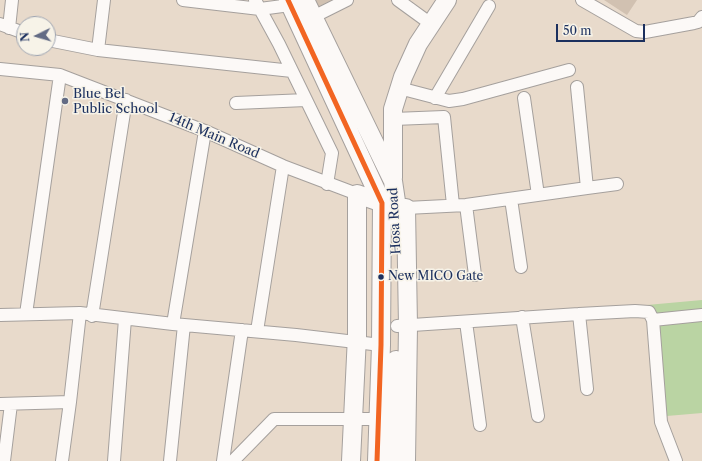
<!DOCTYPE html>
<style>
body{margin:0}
#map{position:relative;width:702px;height:461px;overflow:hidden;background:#e8dacb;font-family:"Libre Caslon Text",serif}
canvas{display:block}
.north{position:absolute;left:16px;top:16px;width:40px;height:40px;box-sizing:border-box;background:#f7f3e8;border:1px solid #9fa5b1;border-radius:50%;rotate:265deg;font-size:11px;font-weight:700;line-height:16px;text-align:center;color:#1b2f5e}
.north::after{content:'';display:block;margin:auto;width:14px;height:18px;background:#636b84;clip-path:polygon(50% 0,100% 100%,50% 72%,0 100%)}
.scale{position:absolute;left:556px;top:24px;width:89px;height:18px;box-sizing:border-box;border:2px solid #1b2f5e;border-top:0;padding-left:5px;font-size:12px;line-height:14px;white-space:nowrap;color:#1b2f5e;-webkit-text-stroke:3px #f7f3e8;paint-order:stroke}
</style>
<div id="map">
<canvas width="702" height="461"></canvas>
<div class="north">N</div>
<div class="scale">50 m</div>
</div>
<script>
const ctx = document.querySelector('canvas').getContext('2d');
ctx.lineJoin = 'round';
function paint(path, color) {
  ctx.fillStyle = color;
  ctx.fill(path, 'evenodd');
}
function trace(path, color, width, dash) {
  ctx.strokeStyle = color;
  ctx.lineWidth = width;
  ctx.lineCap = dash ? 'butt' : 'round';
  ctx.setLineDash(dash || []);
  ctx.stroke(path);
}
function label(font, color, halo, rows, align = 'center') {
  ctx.font = font + ' "Libre Caslon Text",serif';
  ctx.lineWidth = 3;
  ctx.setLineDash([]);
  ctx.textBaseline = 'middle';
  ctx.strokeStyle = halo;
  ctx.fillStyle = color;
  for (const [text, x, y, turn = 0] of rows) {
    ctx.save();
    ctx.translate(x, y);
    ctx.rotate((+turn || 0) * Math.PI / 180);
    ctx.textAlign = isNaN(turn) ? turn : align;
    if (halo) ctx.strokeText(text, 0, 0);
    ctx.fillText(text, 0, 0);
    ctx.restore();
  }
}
paint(new Path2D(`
 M702,300V413L655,417L647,305Z`), '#bad4a3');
paint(new Path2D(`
 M313,0H340L321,12Z
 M604,0H637L627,15Z`), '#d1c1b1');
const street = new Path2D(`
 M183,0L260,9L290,5
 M255,0L279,44L332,153L327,184
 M398,0L431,24
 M582,0L636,31L645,32L694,23L698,22L702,17
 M313,17L347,0
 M0,24L24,33
 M9,28L12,0
 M48,40L98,50L292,71
 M98,50L104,0
 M0,69L60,75L205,131L283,166L357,194
 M577,87L587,188L617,184
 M399,88L449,101L463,99L569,70
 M435,98L489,6
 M524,98L538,195
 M236,103L306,100
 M394,119L444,117L453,205
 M511,199L521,267
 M466,205L475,275
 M406,208L466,205L587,188
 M26,314L60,75
 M579,314L587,389
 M0,315L80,313L173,324L296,335L381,345
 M92,316L126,100
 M522,317L538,416
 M653,320L702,315
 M466,322L480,425
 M173,324L205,131
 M397,326L579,314L635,311L649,312L653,320L661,422L676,461
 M257,331L283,166
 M0,404L70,402
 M4,461L11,404
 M62,461L70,402L80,313
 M114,461L125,319
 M170,461L184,325
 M223,461L242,330
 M233,461L274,419H378`);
const secondary = new Path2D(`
 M288,0L382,203L381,345L377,461
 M305,0L393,181L397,208V218
 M393,178V109L403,77L418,44L447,0
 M351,461L357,336V194L397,208H406L408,326L406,461
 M391,461L396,360`);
trace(street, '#a5a09d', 14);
trace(secondary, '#a5a09d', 20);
trace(street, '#fcf9f7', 12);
trace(secondary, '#fcf9f7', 18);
trace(new Path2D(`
 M288,0L382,203L381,345L377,461`), '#f26522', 5);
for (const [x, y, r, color] of [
 [65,101,4,"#636b84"],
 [381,277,3.5,"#1b2f5e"]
]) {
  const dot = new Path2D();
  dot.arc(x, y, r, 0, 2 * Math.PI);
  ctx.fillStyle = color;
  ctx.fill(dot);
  trace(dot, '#f7f3e8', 1.5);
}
label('12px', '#1b2f5e', '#f7f3e8', [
 ["New MICO Gate",388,277]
], 'left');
label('13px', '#1b2f5e', '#f7f3e8', [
 ["Blue Bel",73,94],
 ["Public School",73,109]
], 'left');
label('13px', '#1b2f5e', '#f7f3e8', [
 ["14th Main Road",214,136,23],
 ["Hosa Road",395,221,-93]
]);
</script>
